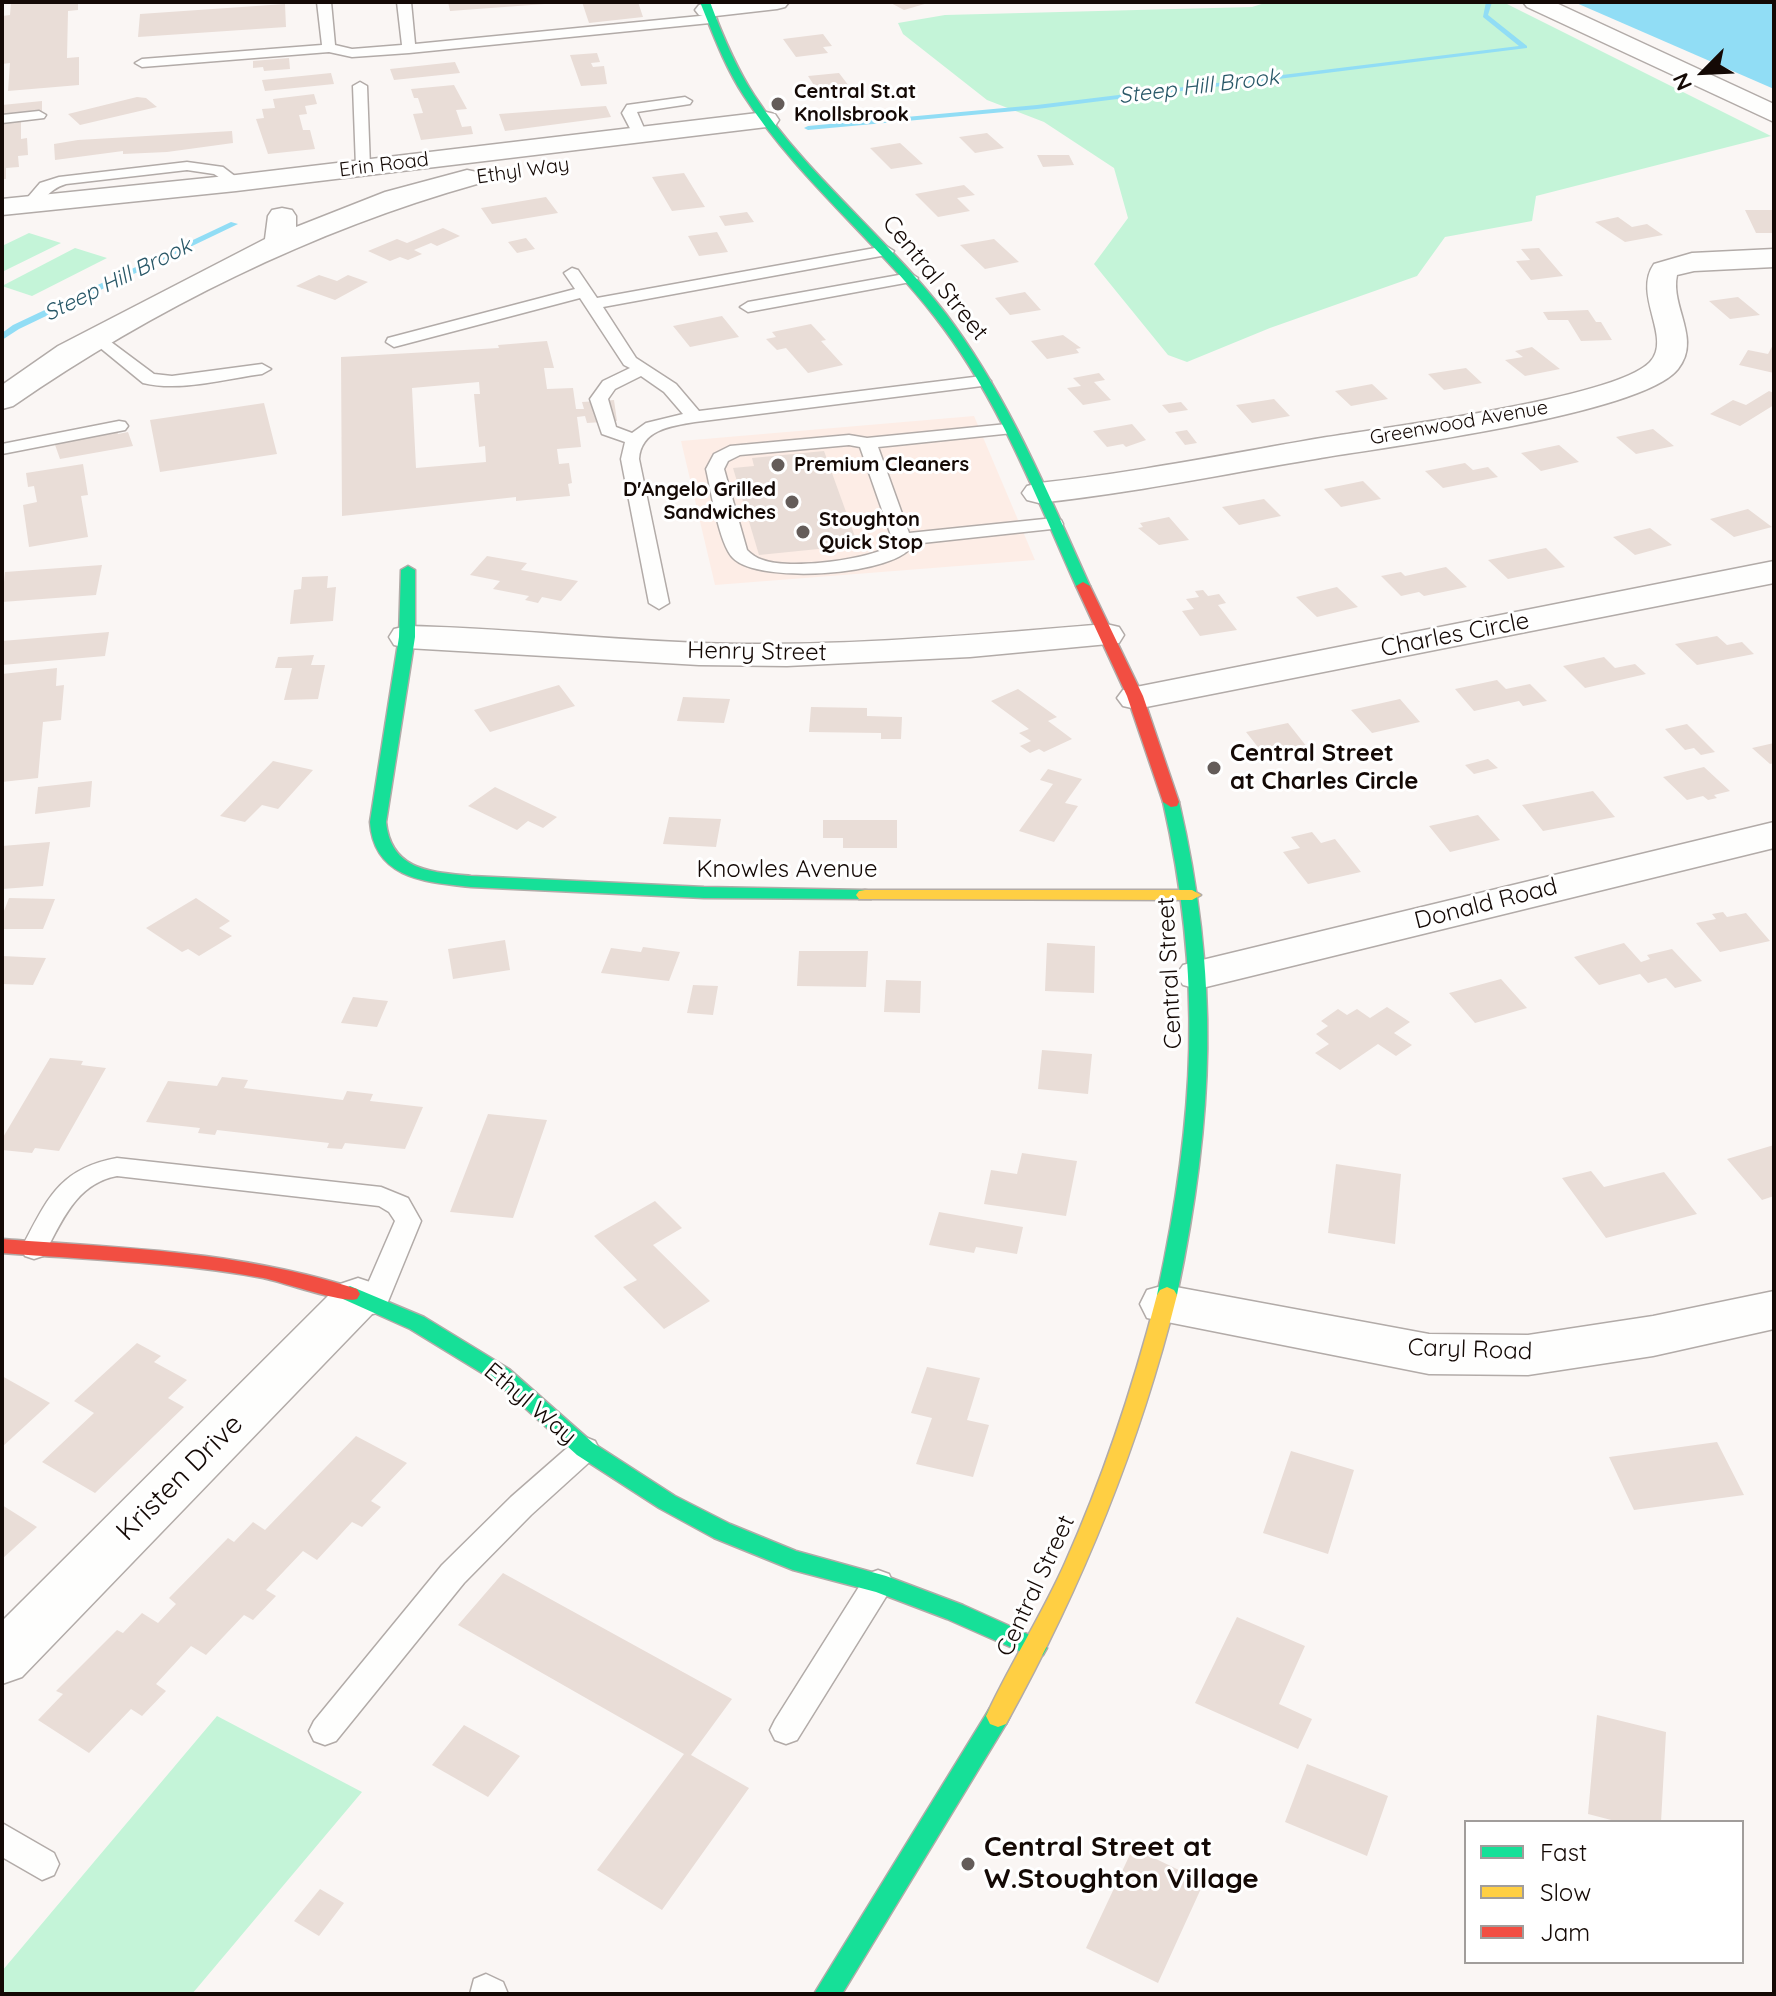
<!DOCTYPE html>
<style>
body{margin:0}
#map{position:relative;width:1776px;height:1996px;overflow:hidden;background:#faf6f4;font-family:Quicksand,sans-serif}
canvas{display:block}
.frame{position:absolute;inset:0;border:4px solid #140905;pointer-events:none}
.legend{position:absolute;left:1464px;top:1820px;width:280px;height:144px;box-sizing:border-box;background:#fff;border:2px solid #a19d9b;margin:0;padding:10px 14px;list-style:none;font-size:24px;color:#140905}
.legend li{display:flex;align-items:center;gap:16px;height:40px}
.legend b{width:40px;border:2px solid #a19d9b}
.north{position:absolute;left:1664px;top:32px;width:80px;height:80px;-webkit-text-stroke:6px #fff;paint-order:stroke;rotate:246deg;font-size:22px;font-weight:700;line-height:32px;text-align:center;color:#140905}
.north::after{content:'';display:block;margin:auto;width:28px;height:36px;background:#140905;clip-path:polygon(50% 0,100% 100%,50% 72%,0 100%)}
</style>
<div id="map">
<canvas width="1776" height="1996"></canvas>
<div class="frame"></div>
<ul class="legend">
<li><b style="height:10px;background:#16e098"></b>Fast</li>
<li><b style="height:10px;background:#ffcf43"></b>Slow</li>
<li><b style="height:10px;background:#f24e42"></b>Jam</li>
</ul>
<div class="north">N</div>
</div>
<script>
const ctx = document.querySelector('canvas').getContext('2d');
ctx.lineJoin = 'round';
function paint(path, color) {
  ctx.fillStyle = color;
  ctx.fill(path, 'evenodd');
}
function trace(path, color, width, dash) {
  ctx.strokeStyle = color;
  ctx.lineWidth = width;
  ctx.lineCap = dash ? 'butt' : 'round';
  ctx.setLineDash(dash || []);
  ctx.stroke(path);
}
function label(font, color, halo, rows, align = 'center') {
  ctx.font = font + ' Quicksand,sans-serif';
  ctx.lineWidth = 6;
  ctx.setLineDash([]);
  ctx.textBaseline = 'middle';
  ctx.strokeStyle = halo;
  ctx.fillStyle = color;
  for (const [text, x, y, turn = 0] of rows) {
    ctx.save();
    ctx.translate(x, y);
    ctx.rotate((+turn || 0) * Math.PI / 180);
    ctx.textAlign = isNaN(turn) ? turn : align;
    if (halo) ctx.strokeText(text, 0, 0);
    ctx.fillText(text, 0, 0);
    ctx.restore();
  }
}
paint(new Path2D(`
 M974,416L1035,560L715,585L681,441Z`), '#fdede6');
paint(new Path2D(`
 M1268,2H1503L1771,136L1536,196L1532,221L1445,237L1417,276L1270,328L1187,362L1168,355L1094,264L1128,218L1114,168L1044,122L987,100L903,34L898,23L945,15L1252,7Z
 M29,233L61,243L2,272V246Z
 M75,248L107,258L32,296L2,286Z
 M217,1716L362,1792L192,1994H2V1971Z`), '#c4f4d8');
paint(new Path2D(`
 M1574,2H1774V89Z`), '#91ddf5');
paint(new Path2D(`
 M1486,2H1492L1488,15L1527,46V48L1037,109L808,130L804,128L808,126L1037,105L1519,46L1483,17Z
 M231,222L238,224L19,329L2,340V333L13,325Z`), '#91ddf5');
paint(new Path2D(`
 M11,2H78V10L68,11L67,58L79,57V85L8,91L10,63L2,64V16L10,15Z
 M448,2H545V4L450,11Z
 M582,2H638L643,17L589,23Z
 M889,2H928V3L904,10Z
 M285,4L286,27L138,37L140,14Z
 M823,34L832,46L823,47L828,53L796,57L783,39Z
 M597,53L600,62L591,63L593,67L604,66L607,84L581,86L570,55Z
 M289,58L290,69L264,71L263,67L253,68V61Z
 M455,62L460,73L394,80L390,69Z
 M331,73L334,84L265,91L262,80Z
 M839,73L849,86L858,85L863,91L821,96L808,76Z
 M454,85L467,109L456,110L462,127L471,126L473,134L421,140L413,114L423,113L418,98H414L411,89Z
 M314,94L317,104L305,106L307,114L299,115L303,130H310L315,149L268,154L256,119L264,118L262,109L275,108L273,99Z
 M137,97L146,98L157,107L80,125L68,114Z
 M42,101V111L2,115V105Z
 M606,106L611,117L505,131L499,114Z
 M21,121V139L27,138L28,155L18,156L19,167L6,168V179H2V123Z
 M232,131L233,143L167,152L123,154V151L55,160L54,144L78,140Z
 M987,133L1004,148L975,153L959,137Z
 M900,143L923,164L891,169L870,148Z
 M1037,155H1069L1074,165L1043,167Z
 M684,173L705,207L672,211L652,177Z
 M964,185L975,195L957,198L970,211L938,217L915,194Z
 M546,197L558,213L492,224L481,208Z
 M1745,210H1774V233H1756Z
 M747,212L754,222L725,226L719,216Z
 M1618,217L1632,227L1647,224L1663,235L1625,242L1595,222Z
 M443,228L460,236L437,246L431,243L414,250L422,254L408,260L400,257L390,261L368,251L397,239L407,243Z
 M717,232L728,252L699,256L688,236Z
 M526,238L535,249L517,253L508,242Z
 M994,239L1019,262L985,269L960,245Z
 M1539,248L1563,276L1531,280L1516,261L1530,260L1521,249Z
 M319,275L337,281L348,275L368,282L335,300L296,286Z
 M1025,292L1041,310L1010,315L995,298Z
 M1738,297L1760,315L1730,319L1709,301Z
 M1588,310L1596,322H1601L1612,340L1581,341L1568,320H1548L1543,312Z
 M722,316L739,337L690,347L673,326Z
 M811,324L826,340L821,341L843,365L808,373L786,348L777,350L766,339L776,337L772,332Z
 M1063,335L1081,348L1076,349L1079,353L1047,359L1031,341Z
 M547,341L554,368H544L547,389L573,388L576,409H584L582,402L614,400L617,421L587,423L585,416L577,417L581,447L557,449L559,464L569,463L572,483L568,484L570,496L516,501V497L342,516L341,357L499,348L498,345ZM479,382L480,394H474L479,447L485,446L486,462L416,468L412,388Z
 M1774,343V373L1739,365L1748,350L1768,354Z
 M1532,347L1560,369L1525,376L1505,360L1523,357L1515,351Z
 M1466,368L1482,383L1444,390L1428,374Z
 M1099,373L1105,380L1094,382L1111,400L1083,405L1067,388L1081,386L1073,378Z
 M1372,384L1388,399L1351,406L1335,391Z
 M1769,391L1774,393V405L1740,426L1710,414L1733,400L1746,405Z
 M1274,399L1290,416L1252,423L1236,405Z
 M1181,402L1188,410L1169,413L1162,405Z
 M264,403L277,454L160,472L150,420Z
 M1132,424L1146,440L1126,447L1123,444L1107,447L1093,431Z
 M1653,429L1674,446L1636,454L1616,437Z
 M117,430L118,434L128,432L133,446L60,459L54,442Z
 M1187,430L1197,443L1185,445L1175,432Z
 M1559,445L1579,462L1541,471L1521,453Z
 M824,451L858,545L759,555L733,468L754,466L752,458Z
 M1465,463L1473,470L1488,467L1498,477L1443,488L1425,471Z
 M83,464L88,495L81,496L88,537L29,547L23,505L37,502L34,486L28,487L26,473Z
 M1363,481L1381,499L1341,507L1324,489Z
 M1264,499L1281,516L1239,525L1222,507Z
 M1748,509L1772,527L1734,537L1710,519Z
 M1169,517L1189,540L1159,545L1138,528L1143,527L1140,523Z
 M1650,528L1672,545L1635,555L1613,537Z
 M1546,548L1565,567L1508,579L1488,560Z
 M487,556L527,563L521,570L578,581L561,601L542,597L538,603L525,600L529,596L493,589L500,581L470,575Z
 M102,565L96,595L2,602L5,572Z
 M1446,567L1467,587L1424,596L1419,592L1401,596L1381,576L1401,572L1405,576Z
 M328,576L327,588L336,587L333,621L290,624L294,590L301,589L302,577Z
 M1337,587L1358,607L1317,617L1296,597Z
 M1203,590L1208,596L1219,594L1226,603L1218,605L1237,630L1200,636L1182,611L1194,609L1186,599L1199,597L1195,591Z
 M109,632L105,656L2,665V641Z
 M1717,636L1727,645L1742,642L1754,654L1697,665L1675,644Z
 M314,655L311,665H325L318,699L284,700L292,668H275L278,657Z
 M1604,657L1615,668L1635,664L1646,674L1585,688L1563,666Z
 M57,668L56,686L64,685L61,720L43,722L38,778L2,782V674Z
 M1497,680L1506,689L1530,684L1547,701L1523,706L1519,701L1474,711L1455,689Z
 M559,685L575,706L490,732L474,710Z
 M1018,689L1057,717L1048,721L1072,739L1044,752L1039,749L1030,753L1020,746L1031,741L1019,733L1029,729L991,701Z
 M683,697L730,699L724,723L677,721Z
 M1400,699L1420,722L1372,733L1351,710Z
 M811,707L867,708V716L902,717L901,739H881V733L809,732Z
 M1288,723L1311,752L1269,761L1246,732Z
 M1687,724L1715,752L1701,755L1694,748L1685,750L1665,729Z
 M1774,743V763L1770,764L1752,748Z
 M1488,759L1498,768L1474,774L1465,765Z
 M273,761L313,770L278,809L262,805L245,822L220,816Z
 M1704,767L1730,791L1714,795L1717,798L1708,800L1703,796L1687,800L1663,777Z
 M1048,769L1082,779L1065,803L1078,806L1054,842L1019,831L1053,784L1040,780Z
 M92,781L90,807L35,814L38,787Z
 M495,787L557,817L543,828L528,821L517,830L468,806Z
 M1593,791L1615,817L1543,831L1522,805Z
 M1478,815L1500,840L1450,852L1429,826Z
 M669,817L721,819L716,847L663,844Z
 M823,820H897V848H843V838H823Z
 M1312,832L1321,843L1335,839L1361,872L1308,884L1283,852L1300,848L1291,837Z
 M50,842L43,886L2,889V846Z
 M9,898L55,899L43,929H2V916Z
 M196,898L230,921L219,928L232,936L199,956L188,949L182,952L146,928Z
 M1723,912L1727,917L1746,913L1770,941L1720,952L1696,923L1716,919L1712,914Z
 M505,940L510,970L453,979L448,949Z
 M1047,943L1095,946L1094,993L1045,991Z
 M1624,943L1641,962L1650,959L1647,955L1672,949L1702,981L1675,988L1666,978L1648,983L1640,974L1599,985L1574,957Z
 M643,947L680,952L669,981L601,973L611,948L641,952Z
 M799,951H868L866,987L797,986Z
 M2,956L46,958L33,985L2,984Z
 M1501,979L1527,1008L1475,1023L1449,993Z
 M886,980L921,981L920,1013L884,1012Z
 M693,985L718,986L713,1015L687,1013Z
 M353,997L388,1001L377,1027L341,1023Z
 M1387,1007L1410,1022L1394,1033L1412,1045L1396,1056L1378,1044L1340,1070L1315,1053L1329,1044L1316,1034L1328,1026L1321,1021L1338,1009L1347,1015L1357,1009L1370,1018Z
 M1042,1050L1092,1054L1088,1094L1038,1089Z
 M50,1058L83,1061L81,1065L106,1068L59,1151L35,1148L32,1153L2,1150V1139Z
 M222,1077L248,1080L244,1088L343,1100L347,1091L373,1094L370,1101L423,1107L405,1149L345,1143L342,1149L327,1148L329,1143L217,1130L215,1135L198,1133L200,1128L146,1122L168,1081L217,1086Z
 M488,1114L547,1120L513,1218L450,1212Z
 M1774,1145V1196L1762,1200L1727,1159Z
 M1022,1153L1077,1161L1066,1216L984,1204L991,1170L1017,1174Z
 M1336,1164L1401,1174L1395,1244L1328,1233Z
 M1591,1171L1604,1187L1664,1172L1697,1214L1606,1238L1562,1178Z
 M655,1201L682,1228L653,1245L710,1301L664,1329L623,1287L637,1280L594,1236Z
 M939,1212L1023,1227L1017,1254L976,1247L974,1253L929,1245Z
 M137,1343L161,1356L154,1362L187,1380L168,1398L184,1407L95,1493L42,1462L94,1413L74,1401Z
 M927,1367L980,1378L967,1420L989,1425L973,1477L916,1464L932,1418L911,1413Z
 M2,1376L50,1403L2,1447Z
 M356,1436L407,1463L371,1501L381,1507L362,1527L352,1522L317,1560L303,1551L266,1590L276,1596L253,1620L244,1615L206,1655L191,1646L156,1684L166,1691L142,1716L131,1709L89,1753L38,1720L63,1694L56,1691L117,1630L123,1633L142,1613L158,1623L176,1604L169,1598L228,1538L234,1542L253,1522L265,1530Z
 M1717,1442L1744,1495L1634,1510L1609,1457Z
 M1291,1451L1354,1470L1328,1554L1263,1533Z
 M2,1505L37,1527L2,1559Z
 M503,1573L732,1699L691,1755L749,1788L662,1910L597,1870L684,1754L458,1625Z
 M1237,1617L1305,1646L1279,1704L1312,1719L1298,1749L1195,1703Z
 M1597,1715L1666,1732L1661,1822H1619L1588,1814Z
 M464,1725L520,1756L488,1797L432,1765Z
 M1307,1764L1388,1796L1367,1856L1285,1822Z
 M1133,1848L1204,1882L1158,1983L1086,1948Z
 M320,1889L344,1903L319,1936L294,1921Z`), '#e9ddd7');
const lane = new Path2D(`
 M317,2H331L335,45L352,49L402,45L397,2H411L415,44L710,15L717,19L710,23L409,53L352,57L329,52L142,67L135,63L142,59L322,45Z
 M360,82L367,86L370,167L363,171L356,167L353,86Z
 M685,97L692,101L690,104L637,112L647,135L645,138H635L622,113L627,105Z
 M39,111L46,115L44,118L2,123V115Z
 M187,162L223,167L244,183L236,188L214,174L187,170L66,184C46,190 44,204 30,209L22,204L40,183L59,177Z
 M886,246L894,251L892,254L603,307L636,358L676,384L699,411L982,376L991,381L982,386L695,422C670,426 641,430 639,459L669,603L659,609L649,603L621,459L625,442L602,434L590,399L603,381L630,368L624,365L580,298L394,347L386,342L388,338L575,289L564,273L572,268L578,270L597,298ZM641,376L664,392L683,414L646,423L632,433L616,427L608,399L615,389Z
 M910,273L918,278L916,281L748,312L740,307L748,302Z
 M99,333L154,374L172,376L262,364L271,369L262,374C224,379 180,392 143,383L93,342L91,338Z
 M119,421L125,422L128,426L125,430L2,454V444Z
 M1007,424L1013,425L1016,429L1013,433L878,447L909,533L1054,518L1061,520L1063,524L1061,528L913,544C900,575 759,585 733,558C719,544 711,490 706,469L714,454L730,446L849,435L867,438ZM849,445L860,447L894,544C872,560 788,570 763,560C756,558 751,554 747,550L724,469L728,461L740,455Z
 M117,1158L381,1187L408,1198L421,1221L387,1304L383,1311L373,1314L363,1311L359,1304L395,1221L389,1212L379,1206L117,1176C75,1184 62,1222 43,1256L34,1259L25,1256L21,1249C47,1200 58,1169 117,1158Z
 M585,1437L595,1441L599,1449L595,1457L531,1515L464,1583L336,1741L325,1745L314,1741L309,1731L314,1721L442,1565L511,1497L575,1441Z
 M878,1570L889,1574L893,1583L889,1592L797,1740L786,1744L775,1740L770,1730L775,1720L867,1574Z
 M2,1823L54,1853L59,1864L54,1875L42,1880L2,1857Z
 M486,1974L503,1982L508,1994H470L474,1979Z`);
const street = new Path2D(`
 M789,2L785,7L777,9L707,17L699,15L695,10L699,5L714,2Z
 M1523,2H1554L1774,104V122L1527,7Z
 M766,112L775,114L779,120L775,126L236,191L2,215V199L236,175Z
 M467,170L477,172L481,178L477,184C313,230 153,309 13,406L2,409V385L58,346L265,239L268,216L272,210L282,208L292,210L296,216V227L385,192Z
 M1774,249V267L1694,271L1677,275C1670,307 1702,339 1678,369C1642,415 1383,447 1315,459C1223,474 1132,493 1039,503L1027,500L1022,493L1027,486L1039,483C1134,473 1227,454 1321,438C1380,428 1615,399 1650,362C1673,338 1632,295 1654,264L1692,253Z
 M1774,561V583L1136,709L1123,706L1117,698L1123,690L1136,687Z
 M1106,624L1119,627L1124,635L1119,643L970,657L787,666L699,665L407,648L394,645L389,637L394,629L407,626C519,628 630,643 741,644C863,645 985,634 1106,624Z
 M1774,822V848L1198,989L1183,985L1176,975L1183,965L1198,961Z
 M358,1278L376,1284L383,1297L376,1310L22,1677L2,1684V1621L340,1284Z
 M1165,1285L1429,1334L1528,1335L1653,1316L1774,1291V1329L1653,1356L1528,1375L1429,1374L1147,1318L1140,1304L1147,1290Z`);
const fast = new Path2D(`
 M700,2H710C722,34 735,66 754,95C807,176 887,237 946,314C1008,396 1048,493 1090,586L1088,589H1078L1076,586C1035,494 997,396 935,317C875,240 797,178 744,96C725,67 713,34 700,2Z
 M408,566L415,570V637L386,822C391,871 431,872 471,876L704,887L865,890L871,891L874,895L871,899L704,898L471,887C425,882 374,879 370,822L399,637L401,570Z
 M1171,797L1179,802C1220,978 1214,1119 1177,1295L1174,1300L1167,1303L1160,1300L1157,1295C1195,1120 1203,978 1163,802Z
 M350,1286L424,1317L509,1369L593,1443L675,1496L730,1524L796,1551L886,1576L963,1605L1043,1641L1047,1648L1043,1655L1035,1658L947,1619L876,1592L793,1570L714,1538L659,1508L577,1455L495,1381L410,1329L343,1299L340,1294L343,1289Z
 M998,1705L1006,1708L1010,1716L1006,1724L842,1994H814L990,1708Z`);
const slow = new Path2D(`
 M865,890H1192L1201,895L1192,900L859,899L856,895L859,891Z
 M1167,1287L1174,1290L1177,1295C1139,1447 1082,1587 1006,1724L998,1727L990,1724L986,1716C1010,1664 1042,1615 1065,1563C1104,1476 1133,1387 1157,1295L1160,1290Z`);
const jam = new Path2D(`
 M1083,582L1090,586L1143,696L1179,802L1177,806L1171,807L1163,802L1127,696L1076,586Z
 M2,1239C124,1248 239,1251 357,1289L360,1294L357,1299C344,1304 283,1282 263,1278C177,1262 89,1260 2,1253Z`);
trace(lane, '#b2aba8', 3);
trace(street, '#b2aba8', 3);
trace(fast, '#b2aba8', 3);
trace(slow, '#b2aba8', 3);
trace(jam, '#b2aba8', 3);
paint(lane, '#fefefd');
paint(street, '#fefefd');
paint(fast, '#16e098');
paint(slow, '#ffcf43');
paint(jam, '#f24e42');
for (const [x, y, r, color] of [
 [778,104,8,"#645c59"],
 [778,465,8,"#645c59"],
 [792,502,8,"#645c59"],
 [803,532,8,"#645c59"],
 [1214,768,8,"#645c59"],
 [968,1864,8,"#645c59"]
]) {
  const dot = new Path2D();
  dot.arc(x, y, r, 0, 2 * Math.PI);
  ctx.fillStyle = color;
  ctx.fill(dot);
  trace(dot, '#fff', 3);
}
label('bold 20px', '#140905', '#fff', [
 ["Central St.at",794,92],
 ["Knollsbrook",794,115],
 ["Premium Cleaners",794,465],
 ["D'Angelo Grilled",776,490,"right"],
 ["Sandwiches",776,513,"right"],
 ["Stoughton",819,520],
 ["Quick Stop",819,543]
], 'left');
label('20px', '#140905', '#fff', [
 ["Erin Road",384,165,-7],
 ["Ethyl Way",523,171,-8],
 ["Greenwood Avenue",1459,423,-10]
]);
label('italic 22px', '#295868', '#fff', [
 ["Steep Hill Brook",1199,87,-7],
 ["Steep Hill Brook",118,280,-26]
]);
label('24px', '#140905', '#fff', [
 ["Central Street",935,278,51],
 ["Charles Circle",1455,635,-11],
 ["Henry Street",757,652,1],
 ["Knowles Avenue",787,870],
 ["Donald Road",1486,904,-14],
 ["Central Street",1170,973,-93],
 ["Caryl Road",1470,1350,2],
 ["Ethyl Way",530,1404,40],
 ["Central Street",1036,1586,-65]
]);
label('bold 24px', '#140905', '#fff', [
 ["Central Street",1230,754],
 ["at Charles Circle",1230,782]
], 'left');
label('28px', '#140905', '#fff', [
 ["Kristen Drive",180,1478,-45]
]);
label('bold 28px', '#140905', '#fff', [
 ["Central Street at",984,1848],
 ["W.Stoughton Village",984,1880]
], 'left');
</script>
